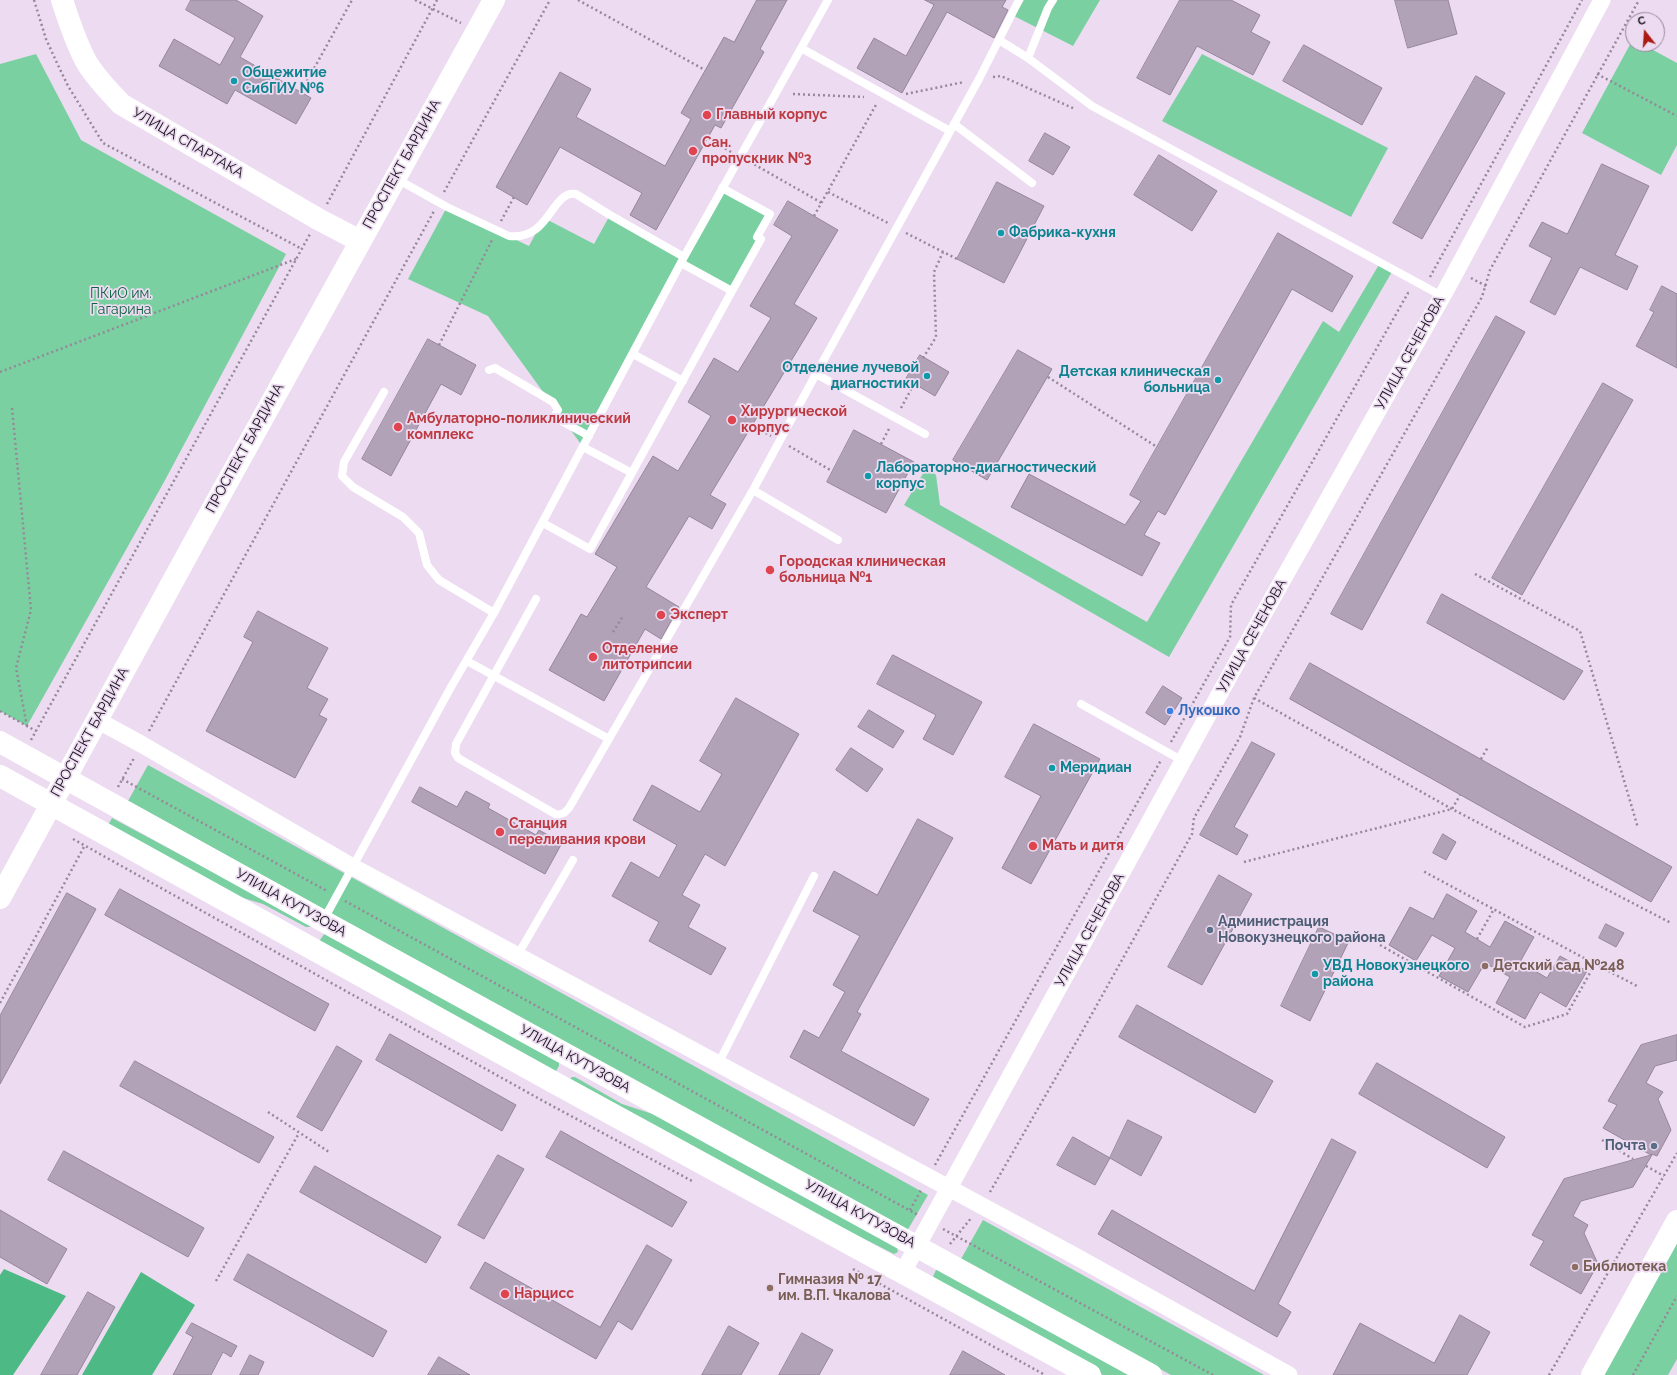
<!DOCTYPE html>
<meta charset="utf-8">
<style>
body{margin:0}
#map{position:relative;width:1677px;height:1375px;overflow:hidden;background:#ecdbf1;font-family:Raleway,sans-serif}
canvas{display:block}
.north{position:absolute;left:1625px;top:12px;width:40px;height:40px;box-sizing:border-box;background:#ecdbf1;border:1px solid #968a9a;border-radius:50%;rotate:343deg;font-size:11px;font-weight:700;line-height:16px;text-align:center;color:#151017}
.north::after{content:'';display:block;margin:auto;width:14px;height:18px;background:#ab1a13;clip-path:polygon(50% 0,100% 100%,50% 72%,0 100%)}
</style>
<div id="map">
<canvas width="1677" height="1375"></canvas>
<div class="north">С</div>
</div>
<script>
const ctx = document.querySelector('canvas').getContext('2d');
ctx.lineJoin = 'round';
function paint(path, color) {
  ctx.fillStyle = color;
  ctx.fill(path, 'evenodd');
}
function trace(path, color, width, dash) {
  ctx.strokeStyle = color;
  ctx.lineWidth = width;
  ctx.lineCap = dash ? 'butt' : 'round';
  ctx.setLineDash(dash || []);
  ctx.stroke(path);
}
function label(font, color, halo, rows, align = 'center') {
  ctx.font = font + ' Raleway,sans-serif';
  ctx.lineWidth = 3.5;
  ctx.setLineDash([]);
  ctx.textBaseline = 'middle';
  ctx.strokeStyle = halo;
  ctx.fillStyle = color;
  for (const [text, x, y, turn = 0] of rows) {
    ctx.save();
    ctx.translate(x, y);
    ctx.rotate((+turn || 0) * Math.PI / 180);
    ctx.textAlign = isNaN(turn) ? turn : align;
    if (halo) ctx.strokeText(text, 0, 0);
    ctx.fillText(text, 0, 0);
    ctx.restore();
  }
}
paint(new Path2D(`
 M1024,0H1100L1073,46L1014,16Z
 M1633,39V44H1642L1677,63V145L1661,175L1582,133Z
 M36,54L81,140L286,254L164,482L27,726L0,711V64Z
 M1202,54L1388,148L1351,217L1162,121Z
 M722,188L770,214L732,291L681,263L583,447L488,316L408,279L447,207L529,246L544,218L594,244L610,215L684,257Z
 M1380,263L1393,270L1169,657L904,505L927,467L936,475L940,505L1147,622L1323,321L1339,332Z
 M148,765L928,1195L907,1231L128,801Z
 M112,818L310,924V927H306L263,904L233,895L107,827Z
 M325,933L559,1062V1066L555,1073L320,944V940Z
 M572,1077H575L622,1104L665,1118L897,1248L898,1252L894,1254L825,1219L570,1079Z
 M983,1220L1264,1375H1171L961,1259Z
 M1677,1236V1359L1668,1375H1601Z
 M936,1270H940L1129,1375H1103L934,1282L932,1279Z`), '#7bd0a2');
paint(new Path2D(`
 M4,1269L66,1296L13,1375H0V1275Z
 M141,1272L195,1305L152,1375H82Z`), '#4db984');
const building = new Path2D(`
 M191,0H236L263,16L240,57L311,98L296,124L235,90L227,104L159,66L174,39L220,65L235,38L186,10Z
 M757,0H787L760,49L764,52L721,128L715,125L656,230L630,215L642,193L560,147L527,205L496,187L560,72L591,89L576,117L665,166L691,119L681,113L724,37L734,42Z
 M925,0H1006L1002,7L1008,10L994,38L947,12L902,93L857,68L874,38L906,56L934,5Z
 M1180,0H1231L1260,15L1251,32L1270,42L1253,75L1197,46L1170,95L1137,78Z
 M1395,0H1448L1457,34L1408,48Z
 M1304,45L1382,88L1362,125L1283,81Z
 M1476,76L1505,93L1422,239L1393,223Z
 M1045,133L1070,147L1053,175L1029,161Z
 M1159,155L1217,191L1192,231L1134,195Z
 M1602,164L1649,186L1615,255L1638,266L1627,290L1580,267L1555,315L1530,302L1552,258L1529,246L1542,222L1567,234Z
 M997,182L1044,206L1004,283L957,259Z
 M788,201L838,230L794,304L817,318L710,495L726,504L712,529L689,516L646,587L679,607L661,639L645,629L604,701L549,670L581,614L587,617L617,567L595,554L653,456L678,471L711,416L688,402L714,358L738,372L771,318L750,306L792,236L774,225Z
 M1278,233L1353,276L1332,312L1292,289L1165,515L1158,511L1144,535L1160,543L1142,576L1011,507L1029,474L1125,525L1141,501L1130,495Z
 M1662,286L1677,294V368L1636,346L1654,312L1650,310Z
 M1496,316L1525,332L1362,630L1331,614Z
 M428,339L476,365L461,395L441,384L391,476L362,459Z
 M1018,350L1052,369L987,480L953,460Z
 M920,355L949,372L935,396L906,379Z
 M1603,383L1633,400L1522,595L1492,578Z
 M854,430L914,462L886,513L827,482Z
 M1442,594L1583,671L1564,700L1427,623Z
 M258,611L328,648L307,688L328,699L319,715L327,719L295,778L206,731L253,642L244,637Z
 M893,655L982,702L953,755L923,739L936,715L877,684Z
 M1310,663L1672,867L1651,902L1290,699Z
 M1163,686L1182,698L1165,725L1146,713Z
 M736,698L799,734L725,866L705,854L682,895L700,905L688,927L726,948L711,975L649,941L659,922L612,896L631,862L659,878L677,845L633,820L652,785L700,812L722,774L700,761Z
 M869,710L904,731L893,748L858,727Z
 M1034,724L1100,759L1031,884L1002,868L1041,796L1005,777Z
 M1252,742L1275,754L1234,827L1248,835L1237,855L1200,835Z
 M851,748L883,769L867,792L836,770Z
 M420,787L457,807L466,791L490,804L488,808L536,835L539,830L562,843L545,874L412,802Z
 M918,819L953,838L857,1012L861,1014L841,1051L929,1099L914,1126L790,1057L804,1030L819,1038L845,992L833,985L860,936L813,911L834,871L877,895Z
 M1443,834L1456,842L1446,860L1433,853Z
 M1219,875L1252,894L1202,985L1168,967Z
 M120,889L329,1004L315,1031L105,915Z
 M67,893L96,909L0,1084V1016Z
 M1447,894L1477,911L1465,932L1490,947L1505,921L1534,937L1520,962L1547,978L1560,956L1587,971L1566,1007L1540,992L1525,1019L1496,1003L1510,977L1485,963L1468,992L1439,976L1455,948L1432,935L1416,961L1389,945L1410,907L1433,919Z
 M1606,924L1624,933L1616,947L1599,938Z
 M1319,927L1349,941L1310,1021L1281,1006Z
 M1137,1005L1273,1081L1255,1113L1119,1037Z
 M390,1034L516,1105L502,1131L376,1060Z
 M1677,1035V1060L1655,1066L1646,1083L1663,1092L1658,1099L1671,1130L1657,1156L1652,1154L1651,1155L1603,1128L1617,1105L1608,1101L1641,1045Z
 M337,1046L362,1061L322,1131L297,1117Z
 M135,1061L274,1137L259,1163L120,1086Z
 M1377,1063L1505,1137L1487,1168L1359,1094Z
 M1128,1120L1162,1137L1141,1176L1110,1158Z
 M561,1131L687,1202L672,1227L546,1157Z
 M1073,1137L1110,1158L1095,1185L1057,1165Z
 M1332,1139L1356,1152L1278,1304L1291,1312L1277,1337L1098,1234L1112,1210L1254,1291Z
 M64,1151L204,1228L188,1257L48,1180Z
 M498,1155L524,1169L484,1239L458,1225Z
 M1652,1155L1633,1187L1581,1201L1573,1216L1588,1225L1584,1233L1598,1264L1581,1294L1530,1265L1544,1241L1532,1235L1564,1179Z
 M315,1166L441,1237L426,1263L300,1192Z
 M0,1210L67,1249L47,1284L0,1257Z
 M647,1245L672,1260L632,1330L618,1321L596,1359L470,1288L485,1262L600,1327Z
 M248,1254L387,1331L373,1357L234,1280Z
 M88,1292L115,1307L77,1375H41Z
 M1460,1315L1490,1332L1467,1375H1333L1360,1323L1434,1363Z
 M192,1323L237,1346L231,1357L223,1352L211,1375H173L193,1337L186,1333Z
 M729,1326L759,1343L741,1375H702Z
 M802,1333L833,1350L819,1375H779Z
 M963,1351L1005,1375H950Z
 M250,1355L264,1362L258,1375H240Z
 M439,1357L470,1375H428Z`);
paint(building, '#b2a2b8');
trace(building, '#95869a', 1);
trace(new Path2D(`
 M34,0L46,39L57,63L68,86L103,143L302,249
 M415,0L461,23
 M578,0L705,70
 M1597,74L1677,116
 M993,77L1001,76L1075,109
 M302,90L352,0
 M793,94L864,97
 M906,94L964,82
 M708,138L731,152
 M750,162L822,203
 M444,192L550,0
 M828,192L888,223
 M327,204L437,0
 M814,216L877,103
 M501,221L514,197
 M906,233L957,259
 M1430,277L1582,0
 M1471,278L1486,286
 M439,345L492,240
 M923,358L936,337L934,272L943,252
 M0,372L296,259
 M1048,377L1157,447
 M12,408L31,610L16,668L27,726
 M901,408L914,384
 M753,425L771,436
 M881,444L890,427
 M789,446L832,471
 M1475,574L1580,631L1638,828
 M613,632L623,616
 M1254,698L1452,809L1671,923
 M0,711L36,731
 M149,731L434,211
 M31,740L310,234
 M1171,742L1230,637L1231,605L1408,293L1410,292
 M1481,759L1488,747
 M122,779L327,891
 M118,787L134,758
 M73,839L545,1102L692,1181
 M1244,862L1452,809L1460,795
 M345,901L918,1215
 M1477,939L1494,909
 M1380,945L1525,1027L1567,1014L1595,964L1423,871
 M1595,964L1637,986
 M0,1003L85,845
 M268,1112L329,1152
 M1602,1140L1633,1159
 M935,1165L1161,760
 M1646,1166L1664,1176
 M990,1192L1078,1039L1192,834L1194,818L1240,737L1254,698L1482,297L1490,270L1639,0
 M910,1210L921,1190
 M943,1229L1213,1375
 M950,1244L972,1217
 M853,1269L1045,1375
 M216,1281L299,1133
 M1549,1375L1677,1153
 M1633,1375L1677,1296`), '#958999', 2.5, [2, 3]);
trace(new Path2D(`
 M999,40L1028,58L1092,106L1442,296
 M801,48L950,131
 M1028,58L1048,8L1053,0
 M954,124L1032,183
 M684,257L828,0
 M681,263L732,291L761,239L757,237L770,214L722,188
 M633,354L683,381
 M489,370L495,368L553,402L558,410L554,417L589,436
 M816,374L979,79L1019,0
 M384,392L344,462L342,476L353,487L403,517L419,533L427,565L439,580L494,613
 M583,447L632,473
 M753,490L838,540
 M543,523L590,549L732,291
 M536,599L456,744L455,753L458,758L557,815L564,813L569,808L753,490L816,374L925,434
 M467,661L609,739
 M1081,704L1183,761
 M323,921L451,687L494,613L684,257L610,215L576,194C551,190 550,241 509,236L447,207L395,178
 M517,956L573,860
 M718,1064L814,876`), '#fff', 8);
trace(new Path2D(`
 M97,720L141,744L353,867L1075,1256L1289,1375
 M903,1272L1259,622L1447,288L1602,0`), '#fff', 17);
trace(new Path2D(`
 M62,0C69,21 76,44 87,63C96,78 109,91 121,104L318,219L360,241
 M0,742L323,921L1151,1375
 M0,776L555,1083L1090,1375
 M0,898L197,537L494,0
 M1592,1375L1677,1221`), '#fff', 22);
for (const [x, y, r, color] of [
 [234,81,4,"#0f9aa8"],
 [707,115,5,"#e0444e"],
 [693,151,5,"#e0444e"],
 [1001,233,4,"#0f9aa8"],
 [927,376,4,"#0f9aa8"],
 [1218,380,4,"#0f9aa8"],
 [732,420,5,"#e0444e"],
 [398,427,5,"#e0444e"],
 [868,476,4,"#0f9aa8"],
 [770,570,5,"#e0444e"],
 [661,615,5,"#e0444e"],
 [593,657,5,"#e0444e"],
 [1170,711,4,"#3f7fe0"],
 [1052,768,4,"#0f9aa8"],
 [500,832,5,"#e0444e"],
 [1033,846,5,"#e0444e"],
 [1210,930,4,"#5c6f8a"],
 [1485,966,4,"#8d6e63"],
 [1315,974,4,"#0f9aa8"],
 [1654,1146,4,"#5c6f8a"],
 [1575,1267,4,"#8d6e63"],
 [770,1288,4,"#8d6e63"],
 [505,1294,5,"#e0444e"]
]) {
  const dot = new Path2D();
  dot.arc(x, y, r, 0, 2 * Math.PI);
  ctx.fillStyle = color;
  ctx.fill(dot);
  trace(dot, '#ecdbf1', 1.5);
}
label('bold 14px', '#0d838f', '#ecdbf1', [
 ["Общежитие",242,73],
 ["СибГИУ №6",242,89],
 ["Фабрика-кухня",1009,233],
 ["Отделение лучевой",919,368,"right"],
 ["диагностики",919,384,"right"],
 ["Детская клиническая",1210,372,"right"],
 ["больница",1210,388,"right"],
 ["Лабораторно-диагностический",876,468],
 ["корпус",876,484],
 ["Меридиан",1060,768],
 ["УВД Новокузнецкого",1323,966],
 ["района",1323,982]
], 'left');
label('bold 14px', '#be3a42', '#ecdbf1', [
 ["Главный корпус",716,115],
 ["Сан.",702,143],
 ["пропускник №3",702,159],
 ["Хирургической",741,412],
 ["корпус",741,428],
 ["Амбулаторно-поликлинический",407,419],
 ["комплекс",407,435],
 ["Городская клиническая",779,562],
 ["больница №1",779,578],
 ["Эксперт",670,615],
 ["Отделение",602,649],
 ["литотрипсии",602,665],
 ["Станция",509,824],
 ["переливания крови",509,840],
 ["Мать и дитя",1042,846],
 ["Нарцисс",514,1294]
], 'left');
label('14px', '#151017', '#ecdbf1', [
 ["УЛИЦА СПАРТАКА",188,143,30],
 ["ПРОСПЕКТ БАРДИНА",402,164,-61],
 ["УЛИЦА СЕЧЕНОВА",1410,353,-61],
 ["ПРОСПЕКТ БАРДИНА",245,448,-61],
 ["УЛИЦА СЕЧЕНОВА",1252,636,-61],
 ["ПРОСПЕКТ БАРДИНА",90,732,-61],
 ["УЛИЦА КУТУЗОВА",291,903,29],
 ["УЛИЦА СЕЧЕНОВА",1090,930,-61],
 ["УЛИЦА КУТУЗОВА",575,1059,29],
 ["УЛИЦА КУТУЗОВА",860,1214,29]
]);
label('14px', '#0e613e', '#ecdbf1', [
 ["ПКиО им.",121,294],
 ["Гагарина",121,310]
]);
label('bold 14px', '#366cbe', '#ecdbf1', [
 ["Лукошко",1178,711]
], 'left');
label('bold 14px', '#4e5e75', '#ecdbf1', [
 ["Администрация",1218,922],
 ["Новокузнецкого района",1218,938],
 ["Почта",1646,1146,"right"]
], 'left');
label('bold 14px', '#785e54', '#ecdbf1', [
 ["Детский сад №248",1493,966],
 ["Библиотека",1583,1267],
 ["Гимназия № 17",778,1280],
 ["им. В.П. Чкалова",778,1296]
], 'left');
</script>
